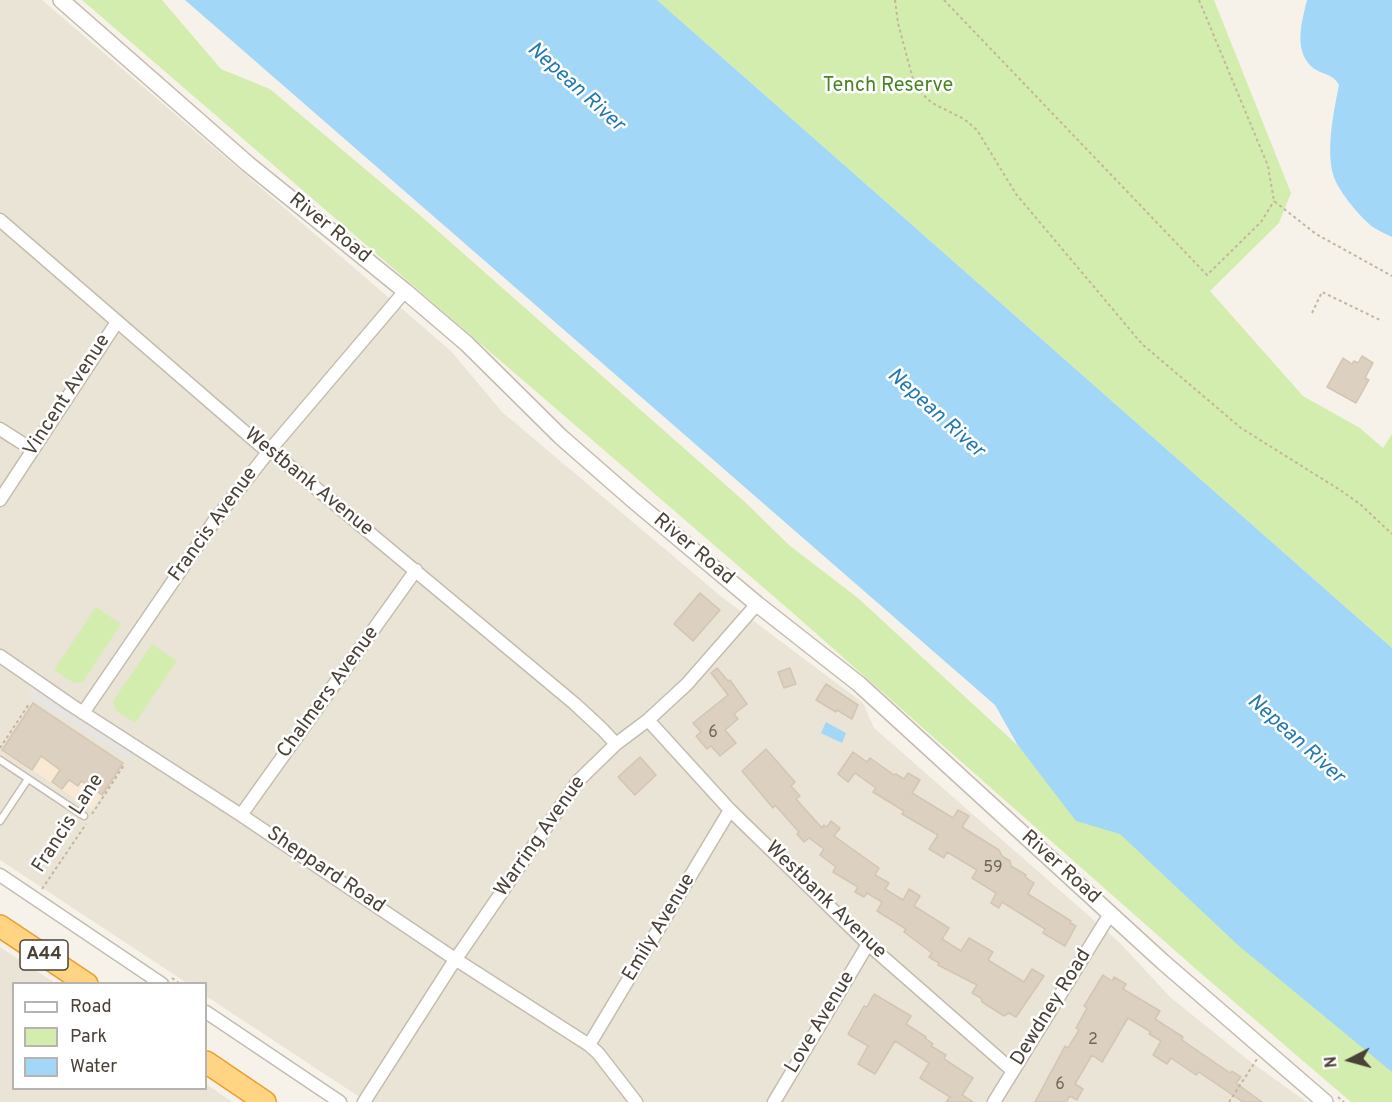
<!DOCTYPE html>
<style>
body{margin:0}
#map{position:relative;width:1392px;height:1102px;overflow:hidden;background:#f6f2ea;font-family:Overpass,sans-serif}
canvas{display:block}
.legend{position:absolute;left:12px;top:982px;width:195px;height:108px;box-sizing:border-box;background:#fff;border:2px solid #b7b3af;margin:0;padding:8px 10px;list-style:none;font-size:18px;color:#4b4237}
.legend li{display:flex;align-items:center;gap:12px;height:30px}
.legend b{width:30px;border:2px solid #b7b3af}
.north{position:absolute;left:1320px;top:1030px;width:60px;height:60px;-webkit-text-stroke:4px #fff;paint-order:stroke;rotate:264deg;font-size:16px;font-weight:700;line-height:24px;text-align:center;color:#4b4237}
.north::after{content:'';display:block;margin:auto;width:21px;height:27px;background:#4b4237;clip-path:polygon(50% 0,100% 100%,50% 72%,0 100%)}
</style>
<div id="map">
<canvas width="1392" height="1102"></canvas>
<ul class="legend">
<li><b style="height:8px;background:#fff"></b>Road</li>
<li><b style="height:16px;background:#d3edaf"></b>Park</li>
<li><b style="height:16px;background:#a2d7f7"></b>Water</li>
</ul>
<div class="north">N</div>
</div>
<script>
const ctx = document.querySelector('canvas').getContext('2d');
ctx.lineJoin = 'round';
function paint(path, color) {
  ctx.fillStyle = color;
  ctx.fill(path, 'evenodd');
}
function trace(path, color, width, dash) {
  ctx.strokeStyle = color;
  ctx.lineWidth = width;
  ctx.lineCap = dash ? 'butt' : 'round';
  ctx.setLineDash(dash || []);
  ctx.stroke(path);
}
function label(font, color, halo, rows, align = 'center') {
  ctx.font = font + ' Overpass,sans-serif';
  ctx.lineWidth = 5;
  ctx.setLineDash([]);
  ctx.textBaseline = 'middle';
  ctx.strokeStyle = halo;
  ctx.fillStyle = color;
  for (const [text, x, y, turn = 0] of rows) {
    ctx.save();
    ctx.translate(x, y);
    ctx.rotate((+turn || 0) * Math.PI / 180);
    ctx.textAlign = isNaN(turn) ? turn : align;
    if (halo) ctx.strokeText(text, 0, 0);
    ctx.fillText(text, 0, 0);
    ctx.restore();
  }
}
paint(new Path2D(`
 M0,0H42L451,351L502,412L723,598L863,703L874,728L1120,943L1170,997L1252,1063L1307,1102H367L206,996V984L187,983L0,860Z
 M0,947L55,983L14,984V1088H206V1084L232,1102H0Z`), '#eae4d7');
paint(new Path2D(`
 M30,708L120,768L92,810L2,750Z`), '#f9e8d4');
paint(new Path2D(`
 M82,0H162L221,69L270,89L422,217L745,502L789,545L858,598L1040,766L1129,838L1392,1065V1102H1351L1197,970L794,614Z
 M657,0H1214L1291,193L1279,223L1210,291L1303,396L1360,428L1383,448L1392,434V648Z
 M96,607L121,624L83,682L74,683L54,670Z
 M152,644L177,661L135,723L115,710L113,701Z`), '#d3edaf');
paint(new Path2D(`
 M29,685L131,752L130,761L31,697Z`), '#e7e5e1');
paint(new Path2D(`
 M185,0H657L1392,648V1072L1239,946L1120,834L1076,821L1017,744L995,705Z
 M1307,0H1392V237C1384,233 1374,229 1368,223C1356,212 1337,189 1333,174C1326,148 1334,110 1339,85C1333,73 1321,75 1312,67C1293,50 1302,21 1307,0Z
 M826,722L846,733L842,743L821,733Z`), '#a2d7f7');
const building = new Path2D(`
 M1362,356L1373,363L1365,378L1369,380L1356,403L1327,387L1343,358L1352,364L1354,361L1358,363Z
 M700,593L720,610L693,641L674,624Z
 M717,668L728,681L730,680L747,704L734,714L738,719L725,730L736,743L720,756L711,746L707,749L696,736L701,732L693,723L728,695L711,673Z
 M790,668L796,684L784,688L778,672Z
 M826,684L858,705L852,719L837,710L836,712L816,700Z
 M33,703L123,763L102,795L81,781L78,786L69,780L62,789L52,782L60,770L41,756L32,770L2,750Z
 M766,749L795,782L791,786L800,796L796,799L822,828L824,825L827,827L831,821L840,828L834,836L879,868L875,875L889,883L885,889L903,900L909,889L920,896L914,906L949,928L942,939L961,951L969,938L993,952L988,960L1024,982L1032,969L1044,976L1016,1017L1009,1013L1004,1016L982,1002L981,998L972,993L977,985L938,965L939,963L929,957L932,953L904,932L906,929L877,911L882,902L867,893L864,897L855,892L858,887L833,872L836,867L820,855L824,849L809,838L804,842L797,834L799,832L775,805L773,808L742,771Z
 M853,752L867,762L870,758L894,775L896,774L904,779L908,773L920,780L912,793L953,818L958,810L969,816L962,827L999,850L1002,856L1010,861L1011,866L1026,875L1025,877L1034,883L1028,894L1071,921L1070,923L1076,926L1065,946L1043,933L1045,929L1002,902L999,908L991,903L996,893L972,878L977,870L947,852L944,858L929,849L938,835L902,814L904,811L873,792L876,788L855,773L848,782L838,774Z
 M640,757L656,775L635,795L618,777Z
 M1103,975L1112,981L1114,977L1126,984L1123,989L1160,1011L1155,1019L1183,1037L1182,1040L1230,1073L1232,1071L1241,1077L1236,1083L1262,1102H1243L1199,1072L1196,1075L1171,1058L1167,1064L1153,1055L1161,1041L1149,1034L1151,1032L1128,1018L1102,1062L1092,1055L1075,1084L1083,1089L1077,1100L1070,1096L1066,1102H1035L1065,1046L1068,1048L1079,1030L1076,1028L1087,1008L1084,1006Z
 M874,994L911,1016L906,1024L926,1037L925,1038L933,1044L931,1046L946,1055L944,1059L973,1078L962,1095L973,1102H946L950,1097L920,1078L929,1063L895,1041L875,1074L858,1064L868,1046L848,1034L864,1006L867,1007Z`);
paint(building, '#dcd0c1');
trace(building, '#d4c5b0', 1.5);
const service = new Path2D(`
 M0,760L84,816
 M0,821L28,779`);
const minor = new Path2D(`
 M0,220L261,446L275,454L575,704L603,730L616,744
 M0,429L33,450
 M0,500L117,322
 M0,656L71,705L241,815L455,959L589,1045L598,1053L636,1102
 M83,713L215,520L269,451L405,291
 M648,720L730,810L868,944L1013,1071
 M241,815L416,570
 M0,875L162,984
 M206,1012L340,1102
 M589,1045L730,810
 M364,1102L451,966L578,781L616,744L648,720L687,684L757,604
 M774,1102L868,944
 M994,1102L1110,914`);
const tertiary = new Path2D(`
 M61,0L248,164L405,291L467,344L561,437L633,500L757,604L859,684L1163,962L1325,1102`);
const trunk = new Path2D(`
 M0,926L87,984
 M206,1062L265,1102`);
trace(service, '#c5bcae', 9);
trace(minor, '#c5bcae', 15);
trace(tertiary, '#c5bcae', 18);
trace(trunk, '#eb9f2f', 24);
trace(new Path2D(`
 M895,0L898,23L915,87L932,103L964,119L977,130L1016,194L1142,344L1241,428L1340,490L1360,504L1392,534
 M944,0L1207,275L1261,222L1274,201
 M1199,0L1268,166L1274,201L1316,234L1392,276
 M1312,313L1322,292L1380,320
 M0,748L29,704
 M92,814L124,765
 M42,889L86,824
 M172,978L180,984
 M1338,1097L1344,1102
 M1229,1102L1257,1059`), '#c6b59b', 2, [3, 3]);
trace(service, '#fff', 6);
trace(minor, '#fff', 12);
trace(tertiary, '#fff', 15);
trace(trunk, '#ffd483', 21);
label('16px', '#6f665a', null, [
 ["6",713,734],
 ["59",993,869],
 ["2",1093,1041],
 ["6",1060,1086]
]);
for (const [x, y, w] of [
 [44,955,48]
]) {
  const box = new Path2D();
  box.roundRect(x - w / 2, y - 15, w, 30, 4.5);
  ctx.fillStyle = '#fff';
  ctx.fill(box);
  trace(box, '#4b4237', 1.5);
}
label('bold 18px', '#4b4237', null, [
 ["A44",44,955]
]);
label('20px', '#4b8324', '#fff', [
 ["Tench Reserve",888,87]
]);
label('20px', '#4b4237', '#fff', [
 ["River Road",329,229,39],
 ["Vincent Avenue",68,396,-57],
 ["Westbank Avenue",308,483,39],
 ["Francis Avenue",214,525,-54],
 ["River Road",693,550,40],
 ["Chalmers Avenue",329,693,-54],
 ["Francis Lane",69,824,-57],
 ["Warring Avenue",541,837,-55],
 ["River Road",1060,868,42],
 ["Sheppard Road",325,871,34],
 ["Westbank Avenue",825,901,44],
 ["Emily Avenue",660,928,-59],
 ["Dewdney Road",1052,1008,-58],
 ["Love Avenue",821,1023,-59]
]);
label('italic 21px', '#2379af', '#fff', [
 ["Nepean River",575,88,42],
 ["Nepean River",935,414,42],
 ["Nepean River",1295,740,42]
]);
</script>
